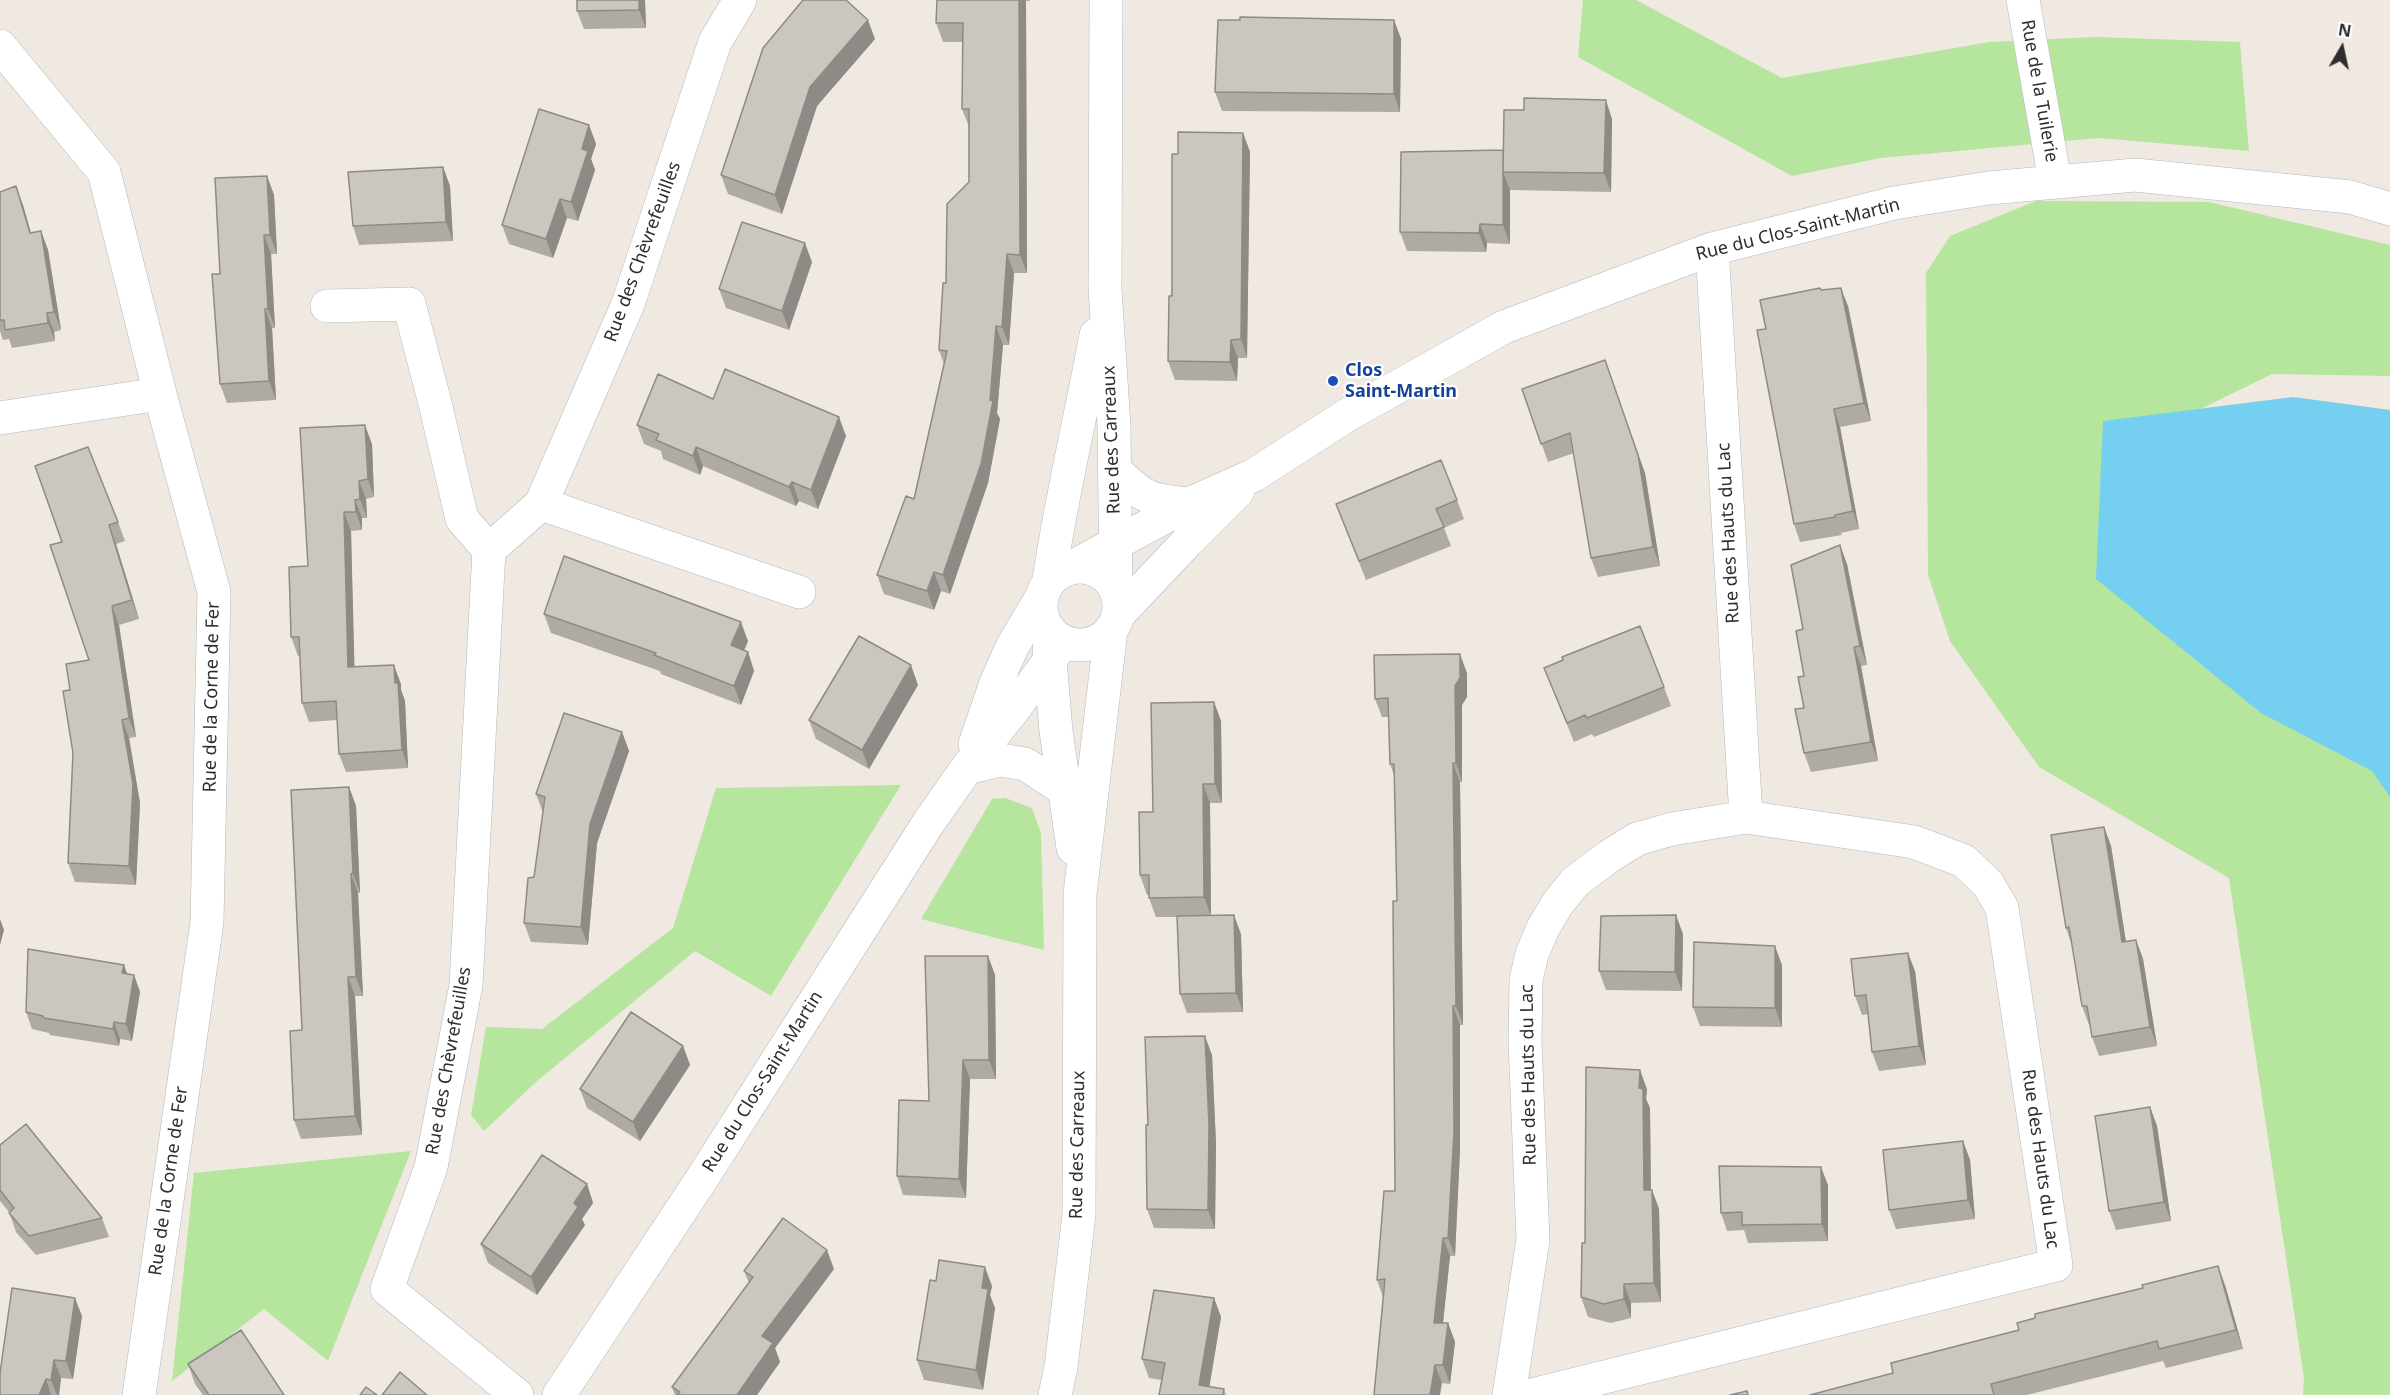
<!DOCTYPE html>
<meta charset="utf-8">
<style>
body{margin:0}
#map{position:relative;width:2390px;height:1395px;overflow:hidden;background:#efe9e1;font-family:"Noto Sans",sans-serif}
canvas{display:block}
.north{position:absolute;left:2312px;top:18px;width:60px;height:60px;-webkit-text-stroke:4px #fff;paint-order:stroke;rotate:9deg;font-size:16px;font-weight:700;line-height:24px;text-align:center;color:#2e2e2e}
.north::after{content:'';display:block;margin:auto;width:21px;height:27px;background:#2e2e2e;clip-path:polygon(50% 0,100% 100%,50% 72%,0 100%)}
</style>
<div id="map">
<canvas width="2390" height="1395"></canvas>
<div class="north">N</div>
</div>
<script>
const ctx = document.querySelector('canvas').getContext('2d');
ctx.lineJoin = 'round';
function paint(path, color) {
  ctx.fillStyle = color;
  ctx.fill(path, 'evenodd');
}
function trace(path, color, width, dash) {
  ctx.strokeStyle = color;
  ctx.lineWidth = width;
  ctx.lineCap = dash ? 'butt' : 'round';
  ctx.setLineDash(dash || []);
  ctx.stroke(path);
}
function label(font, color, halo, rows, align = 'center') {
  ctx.font = font + ' "Noto Sans",sans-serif';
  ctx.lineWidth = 4.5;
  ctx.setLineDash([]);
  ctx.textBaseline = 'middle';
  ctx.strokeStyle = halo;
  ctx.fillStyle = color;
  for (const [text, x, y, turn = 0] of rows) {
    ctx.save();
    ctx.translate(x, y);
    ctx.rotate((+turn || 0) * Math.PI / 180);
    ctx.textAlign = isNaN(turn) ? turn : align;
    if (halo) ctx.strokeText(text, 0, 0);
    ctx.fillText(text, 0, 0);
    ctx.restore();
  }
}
paint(new Path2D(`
 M1583,0H1636L1782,78L1989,42L2096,37L2240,42L2249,151L2099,138L1881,158L1792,176L1578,57Z
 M2036,201L2209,202L2390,245V376L2272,374L2139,439L2390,755V1395H2303L2304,1378L2229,878L2039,767L1950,641L1928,575L1926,273L1950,236Z
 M901,785L771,996L695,951L536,1082L484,1131L471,1115L486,1027L542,1029L673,928L716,788Z
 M1005,798L1032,808L1041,833L1044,950L921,919L992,799Z
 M411,1151L328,1361L264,1309L172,1381L194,1173Z`), '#b6e59e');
paint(new Path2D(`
 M2293,397L2390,410V797L2372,771L2261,713L2096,579L2103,421Z`), '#75cff0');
const minor = new Path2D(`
 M1106,0L1105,289L1114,426L1116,591
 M2023,0L2055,181
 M0,46L104,172L160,394L214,592L207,922L139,1395
 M1712,249L1746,817
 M327,306L409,304L435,403L462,519L489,550
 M0,418L160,394
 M1116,471C1145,499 1149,500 1189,504
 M541,504L799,592
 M1041 606a39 39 0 1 1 78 0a39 39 0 1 1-78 0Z
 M1072,567L1189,504L1254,475L1349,414L1504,327L1712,249L1894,203L1989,188L2135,175L2350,197L2390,209
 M1049,580C1061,498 1081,417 1096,335
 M1118,615L1187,542L1238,491
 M1049,649L1056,731L1073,848
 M975,744L996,683L1012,647L1040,600
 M967,768L1000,760L1025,764L1065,790
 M517,1395L387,1289L431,1167L466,985L489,550L541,504L628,304L715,42L740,0
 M559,1395L703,1177L929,822L967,768L1014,709L1063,642
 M1055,1395L1061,1367L1079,1214L1080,894L1111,630
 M1509,1395L1533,1240L1525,1041L1526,980L1532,954L1543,928L1558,903L1575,882L1608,857L1637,839L1672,829L1746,817L1914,842L1964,861L1988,884L2002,908L2056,1265L1532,1395`);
trace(minor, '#b4b7c1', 34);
trace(minor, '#fff', 33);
paint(new Path2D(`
 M645,0L646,28L584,29L577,11Z
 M937,0H1030V1H1026L1027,273H1014L1009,345H1003L997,413L1000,419L988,483L950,594L941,591L934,610L884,594L877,575L914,499L944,364L939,350L946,283L969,182V127L962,109L963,42H943L936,23Z
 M1394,20L1401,39L1400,112L1222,111L1215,92Z
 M875,39L817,106L782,214L728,194L721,175Z
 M1612,119L1611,192L1510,190V244L1487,243L1486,252L1407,251L1400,232L1503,150Z
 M589,125L596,144L591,159L595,170L578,221L567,218L553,258L509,244L502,225Z
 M1243,133L1250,152L1247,358H1238L1237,381L1175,380L1168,361L1178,154Z
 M443,167L450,186L453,241L359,245L353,226Z
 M267,176L274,195L277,254H271L275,328H272L276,400L227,403L220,384V274Z
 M0,192L23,205L31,233L41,231L48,250L61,330L54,332L55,341L12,348L9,339L3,340L0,331Z
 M812,262L789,330L726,308L719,289Z
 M1821,290L1848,306L1871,421L1840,427L1859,529L1841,533L1842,535L1800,542L1794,524L1766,329Z
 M1522,389L1645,473L1660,566L1598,577L1591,558L1574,453L1548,462Z
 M713,399L846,436L818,509L799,501L796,506L703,466L700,475L663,459L661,451L644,444L637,425Z
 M372,444L374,497L366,499L367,518H362V530L351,531L354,667L401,684V690L405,701L408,768L346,772L339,754L337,720L309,722L302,703L300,656H298L291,637L308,566Z
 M1457,500L1464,519L1444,528L1451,546L1366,580L1336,504Z
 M118,522L125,541L116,544L139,619L119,625L136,737L129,738L140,803L136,885L75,882L68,863L73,753L70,690L89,660L62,542Z
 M1847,564L1867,665L1861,666L1878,761L1811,772L1804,753V708L1803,629Z
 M544,614L748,641L744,651L748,652L754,671L741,705L661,674L660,671L551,633Z
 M1544,668L1664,687L1671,706L1594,737L1592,734L1574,742Z
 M1467,673V697L1462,705V782H1460L1463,1025H1460V1150L1455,1256H1450L1443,1323H1448L1455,1342L1450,1384L1442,1383L1375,1390L1383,1297L1377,1280L1395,1191L1397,901L1394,775L1390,764L1389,717H1382L1375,699Z
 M918,685L869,769L816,739L809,720Z
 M1214,702L1221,721L1222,803H1210L1211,915L1241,934L1243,1012L1187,1013L1180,994L1177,917H1156L1149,898V895H1147L1140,875L1153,812Z
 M622,732L629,751L597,843L588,945L531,942L524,923L534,877L543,813L536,794Z
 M349,787L356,806L360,893H358L363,996H355L362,1135L301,1139L294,1120L302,1030Z
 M2104,827L2111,846L2126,942L2136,940L2143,959L2157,1046L2099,1056L2092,1037L2090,1025H2089L2082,1006L2072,946L2066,928Z
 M1683,934L1682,991L1606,990L1599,971Z
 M988,956L995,975L996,1079H970L966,1198L903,1195L897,1176L929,1101Z
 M124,965L127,974L134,975L140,992L132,1041L120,1039L119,1046L50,1035L49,1033L32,1029L26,1012Z
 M1782,965V1027L1700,1026L1693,1007Z
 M1915,971L1926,1065L1879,1071L1872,1052L1868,1014L1862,1015L1855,996Z
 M683,1046L690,1065L640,1141L587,1108L580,1089Z
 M1212,1055L1216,1144L1215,1229L1154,1228L1147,1209L1148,1125Z
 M1647,1089L1646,1099L1650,1108L1651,1190H1652L1659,1209L1661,1302L1631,1303V1318L1611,1323L1588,1317L1581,1297L1585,1243Z
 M2150,1107L2157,1126L2171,1221L2116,1230L2109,1211Z
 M1963,1141L1970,1160L1975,1219L1896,1229L1889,1210Z
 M0,1145L102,1218L109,1237L36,1255L16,1232L9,1212L0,1201Z
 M587,1184L593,1203L582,1219L585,1225L537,1295L488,1263L481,1244Z
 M1828,1185V1241L1748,1243L1744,1230L1727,1231L1721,1213Z
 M834,1269L775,1348L780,1362L757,1395H675L672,1387L749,1283L744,1271Z
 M2225,1285L2243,1349L2166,1368L2163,1361L2027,1395H1810Z
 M992,1286L990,1295L995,1308L983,1390L924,1380L917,1360Z
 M1214,1298L1221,1317L1209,1387L1224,1389L1226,1395H1159L1162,1380L1149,1378L1142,1359Z
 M82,1316L73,1379L61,1378L59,1395H0Z
 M188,1364L284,1395H203L195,1384Z`), '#afaba4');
paint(new Path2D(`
 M639,0H645L646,28L639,10Z
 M1019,0H1025L1026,1L1027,273L1020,255Z
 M868,20L875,39L817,106L782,214L775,195L810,87Z
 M1394,20L1401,39L1400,112L1394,94Z
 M1606,100L1612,119L1611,192L1604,173Z
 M589,125L596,144L591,159L595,170L578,221L571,202L582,149Z
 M1243,133L1250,152L1247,358L1241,339Z
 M1503,150V172L1510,190V244L1503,225Z
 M443,167L450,186L453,241L446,222Z
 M267,176L274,195L277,254L270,235Z
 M16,186L23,205L36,252L30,233Z
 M560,199L567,218L553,258L546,239Z
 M1480,224L1487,243L1486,252L1479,233Z
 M41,231L48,250L61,330L54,312Z
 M264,235L271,254L275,328L268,309Z
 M805,243L812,262L789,330L782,311Z
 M1007,254L1014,273L1009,345L1002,327Z
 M1841,288L1848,306L1871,421L1864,403Z
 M265,309L272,328L276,400L269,381Z
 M47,313L54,332L55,341L48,323Z
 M996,326L1003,345L997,413L1000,419L988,483L950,594L943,575L990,400Z
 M1231,340L1238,358L1237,381L1230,362Z
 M1605,360L1645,473L1660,566L1653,547Z
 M1834,409L1840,427L1859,529L1853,511Z
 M839,417L846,436L818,509L811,490Z
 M365,425L372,444L374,497L368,479Z
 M696,447L703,466L700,475L693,456Z
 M359,481L366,499L367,518L360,499Z
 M792,482L799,501L796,506L789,487Z
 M355,500L362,518V530L356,512Z
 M344,512L351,531L355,686L348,667Z
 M109,525L116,544L139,619L132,600Z
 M1840,545L1847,564L1867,665L1860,646Z
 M934,572L941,591L934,610L927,591Z
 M112,606L119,625L136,737L129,718Z
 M741,622L748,641L738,664L731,645Z
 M1854,647L1861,666L1878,761L1871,742Z
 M748,652L754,671L741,705L734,686Z
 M1460,654L1467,673V697L1462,705V782L1456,763L1455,686Z
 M394,665L401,684V690L405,701L408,768L402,750L395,683Z
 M911,665L918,685L869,769L862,750Z
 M1214,702L1221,721L1222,803L1215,784Z
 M122,720L129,738L140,803L136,885L129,866Z
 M622,732L629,751L597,843L588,945L581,927L590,824Z
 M1453,763L1460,782L1463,1025L1456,1006Z
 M1203,784L1210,803L1211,916L1204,897Z
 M349,787L356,806L360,893L353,873Z
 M2104,827L2111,846L2129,962L2122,942Z
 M351,874L358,893L363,996L356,977Z
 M1234,915L1241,934L1243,1012L1236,993Z
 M1676,915L1683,934L1682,991L1675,972Z
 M0,919L4,930L0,945Z
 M2136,940L2143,959L2157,1046L2150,1027Z
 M1775,946L1782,965V1027L1775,1008Z
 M1908,953L1915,971L1926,1065L1919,1046Z
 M988,956L995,975L996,1079L989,1060Z
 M124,965L130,982L122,973Z
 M134,975L140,992L132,1041L126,1024Z
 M348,977L355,996L362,1135L355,1116Z
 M1453,1006L1460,1025V1150L1455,1256L1448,1238Z
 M114,1022L120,1039L119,1046L113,1029Z
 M1205,1036L1212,1055L1216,1144L1215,1229L1208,1210Z
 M683,1046L690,1065L640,1141L633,1122Z
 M963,1060L970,1079L966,1198L959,1179Z
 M1640,1070L1647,1089L1646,1099L1650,1108L1651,1209L1644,1190L1639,1088Z
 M2150,1107L2157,1126L2171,1221L2164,1202Z
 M1963,1141L1970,1160L1975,1219L1968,1200Z
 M1821,1167L1828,1185V1241L1822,1224Z
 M587,1184L593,1203L582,1219L585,1225L537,1295L531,1277L574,1203Z
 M1652,1190L1659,1209L1661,1302L1654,1283Z
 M1443,1238L1450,1256L1441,1342L1434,1323Z
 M827,1250L834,1269L775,1348L780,1362L757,1395H737L762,1336Z
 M2218,1266L2225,1285L2243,1349L2236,1330Z
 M985,1267L992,1286L990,1295L995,1308L983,1390L976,1370L982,1288Z
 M1624,1284L1631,1303V1318L1624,1299Z
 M75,1298L82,1316L73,1379L66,1361Z
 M1214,1298L1221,1317L1208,1395L1199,1385Z
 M1448,1323L1455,1342L1450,1384L1443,1365Z
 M54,1360L61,1378L59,1395H57L51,1380Z
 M1435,1365L1442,1383L1440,1395H1430Z
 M46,1379L51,1395H39Z`), '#8e8b86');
const building = new Path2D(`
 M577,0H639V10L577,11Z
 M803,0H846L868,20L810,87L775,195L721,175L763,48Z
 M937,0H1019L1020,255L1007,254L1002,327L996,326L990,400L993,401L981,464L943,575L934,572L927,591L877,575L906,496L914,499L947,351L939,350L943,283H946L947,204L969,182V109H962L963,23H936Z
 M1240,17L1394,20V94L1215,92L1218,20H1240Z
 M1524,98L1606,100L1604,173L1503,172L1504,110H1524Z
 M539,109L589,125L582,149L588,151L571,202L560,199L546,239L502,225Z
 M1178,132L1243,133L1241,339L1231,340L1230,362L1168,361L1169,296H1172V154H1178Z
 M1503,150V225L1480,224L1479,233L1400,232L1401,152Z
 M443,167L446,222L353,226L348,172Z
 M267,176L270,235H264L268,309H265L269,381L220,384L212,274H220L215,178Z
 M16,186L30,233L41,231L54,312L47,313L48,323L5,330L4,320H0V192Z
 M742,222L805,243L782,311L719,289Z
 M1820,288L1821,290L1841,288L1864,403L1834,409L1853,511L1835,515V517L1794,524L1757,330L1766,329L1760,300Z
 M1605,360L1638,455L1653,547L1591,558L1570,433L1541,444L1522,389Z
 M725,369L839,417L811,490L792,482L789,487L696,447L693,456L656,440L659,434L637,425L658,374L713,399Z
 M365,425L368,479L359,481L360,499L355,500L356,512H344L348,667L394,665L395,683H398L402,750L339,754L336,701L302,703L299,637H291L289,567L308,566L300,428Z
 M88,447L118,522L109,525L132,600L112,606L129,718L122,720L133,784L129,866L68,863L73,753L63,691L70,690L66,664L89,660L50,545L62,542L35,466Z
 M1441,460L1457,500L1436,509L1444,527L1359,561L1336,504Z
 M1840,545L1860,646L1854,647L1871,742L1804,753L1795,709L1804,708L1798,677L1804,676L1796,631L1803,629L1791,565Z
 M564,556L741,622L731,645L748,652L734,686L654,655L656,653L544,614Z
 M1640,626L1664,687L1587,718L1585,715L1567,723L1544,668L1563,660L1562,657Z
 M859,636L911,665L862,750L809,720Z
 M1460,654V678L1455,686L1456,763H1453L1456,1006H1453L1454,1131L1448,1238H1443L1434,1323H1448L1443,1365H1435L1430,1395H1374L1385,1279L1377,1280L1384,1191H1395L1393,901H1397L1394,764H1390L1388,698L1375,699L1374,655Z
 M1214,702L1215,784H1203L1204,897L1149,898V875H1140L1139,812H1153L1151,703Z
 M564,713L622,732L590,824L581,927L524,923L528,878L534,877L545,797L536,794Z
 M349,787L353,873L351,874L356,977H348L355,1116L294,1120L290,1031L302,1030L291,790Z
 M2104,827L2122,942L2136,940L2150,1027L2092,1037L2087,1006H2082L2069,927L2066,928L2051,835Z
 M1234,915L1236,993L1180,994L1177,916Z
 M1676,915L1675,972L1599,971L1601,916Z
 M1694,942L1775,946V1008L1693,1007Z
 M28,949L124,965L122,973L134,975L126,1024L114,1022L113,1029L44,1018L43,1016L26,1012Z
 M1908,953L1919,1046L1872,1052L1866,995L1855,996L1851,959Z
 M925,956H988L989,1060H963L959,1179L897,1176L899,1100L929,1101Z
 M631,1012L683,1046L633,1122L580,1089Z
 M1205,1036L1209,1125L1208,1210L1147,1209L1146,1125H1148L1145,1037Z
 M1586,1067L1640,1070L1639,1088L1643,1089L1644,1190H1652L1654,1283L1624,1284V1299L1604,1304L1581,1297L1582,1243H1585Z
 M2150,1107L2164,1202L2109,1211L2095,1116Z
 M26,1124L102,1218L29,1236L9,1213L14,1208L0,1190V1145Z
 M1963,1141L1968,1200L1889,1210L1883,1150Z
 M542,1155L587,1184L574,1203L578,1207L531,1277L481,1244Z
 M1719,1166L1821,1167L1822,1224L1742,1225V1212L1721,1213Z
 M783,1218L827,1250L762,1336L773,1343L737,1395H677L680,1392L672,1387L753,1277L744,1271Z
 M939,1260L985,1267L982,1288L988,1289L976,1370L917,1360L930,1280L936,1281Z
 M2218,1266L2236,1330L2159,1349L2157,1341L1991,1384L1994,1395H1810L1893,1373L1891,1363L2019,1330L2017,1323L2035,1318V1314L2143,1288L2142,1285Z
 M12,1288L75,1298L66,1361L54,1360L51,1380L46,1379L39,1395H0V1373Z
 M1154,1290L1214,1298L1199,1385L1224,1389L1223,1395H1159L1165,1363L1142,1359Z
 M241,1330L284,1395H209L188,1364Z
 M400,1372L427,1395H382Z
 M366,1387L377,1395H360Z
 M1747,1391L1748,1395H1730Z`);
paint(building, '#cbc7bf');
trace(building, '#8e8b86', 1.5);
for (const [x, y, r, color] of [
 [1333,381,6,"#1a4fb4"]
]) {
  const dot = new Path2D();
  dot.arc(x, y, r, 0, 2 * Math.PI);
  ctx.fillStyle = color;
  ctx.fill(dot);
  trace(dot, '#fff', 2);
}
label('18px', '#2e2e2e', '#fff', [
 ["Rue de la Tuilerie",2039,91,80],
 ["Rue du Clos-Saint-Martin",1798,230,-14],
 ["Rue des Chèvrefeuilles",643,252,-70],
 ["Rue des Carreaux",1112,440,-92],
 ["Rue des Hauts du Lac",1729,533,-93],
 ["Rue de la Corne de Fer",212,697,-89],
 ["Rue des Chèvrefeuilles",449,1061,-80],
 ["Rue des Hauts du Lac",1529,1075,-91],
 ["Rue du Clos-Saint-Martin",763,1082,-58],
 ["Rue des Carreaux",1078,1145,-89],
 ["Rue des Hauts du Lac",2040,1159,82],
 ["Rue de la Corne de Fer",169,1181,-82]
]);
label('bold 18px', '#164399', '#fff', [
 ["Clos",1345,371],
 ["Saint-Martin",1345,392]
], 'left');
</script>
